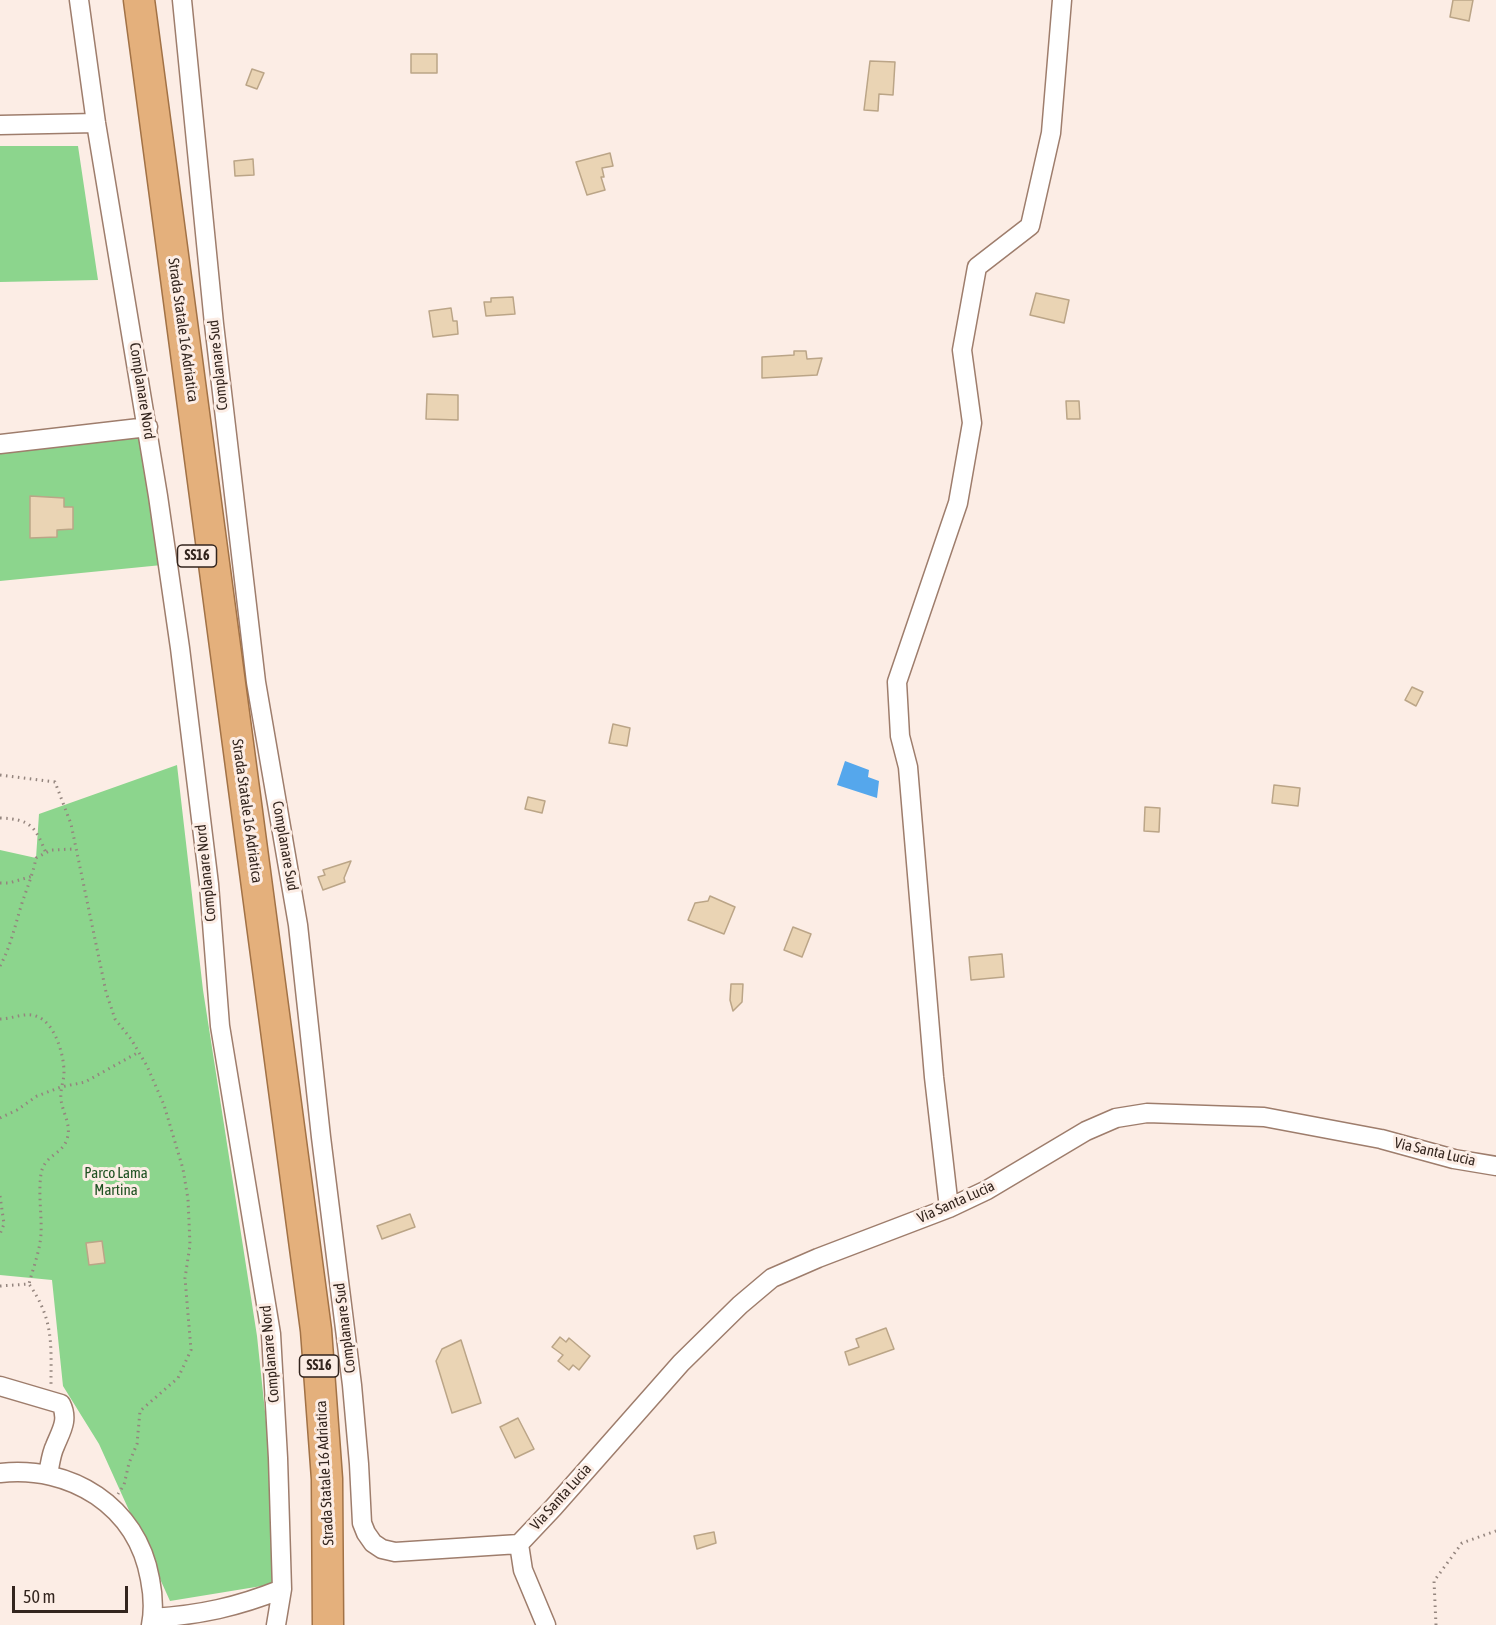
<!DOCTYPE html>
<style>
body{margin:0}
#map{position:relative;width:1496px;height:1625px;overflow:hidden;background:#fcede5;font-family:"Asap Condensed",sans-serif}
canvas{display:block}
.scale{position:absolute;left:12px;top:1586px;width:116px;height:27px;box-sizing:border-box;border:3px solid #33251e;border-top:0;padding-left:8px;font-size:18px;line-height:21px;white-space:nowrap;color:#33251e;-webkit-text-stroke:4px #fcede5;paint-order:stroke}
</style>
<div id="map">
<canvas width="1496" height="1625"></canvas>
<div class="scale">50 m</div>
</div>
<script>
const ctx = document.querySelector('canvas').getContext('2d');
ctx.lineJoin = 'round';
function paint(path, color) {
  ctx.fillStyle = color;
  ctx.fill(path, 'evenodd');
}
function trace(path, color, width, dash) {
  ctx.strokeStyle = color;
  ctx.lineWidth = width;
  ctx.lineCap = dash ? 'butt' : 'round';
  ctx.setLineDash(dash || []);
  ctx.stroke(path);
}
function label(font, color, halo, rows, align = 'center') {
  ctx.font = font + ' "Asap Condensed",sans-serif';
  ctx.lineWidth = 6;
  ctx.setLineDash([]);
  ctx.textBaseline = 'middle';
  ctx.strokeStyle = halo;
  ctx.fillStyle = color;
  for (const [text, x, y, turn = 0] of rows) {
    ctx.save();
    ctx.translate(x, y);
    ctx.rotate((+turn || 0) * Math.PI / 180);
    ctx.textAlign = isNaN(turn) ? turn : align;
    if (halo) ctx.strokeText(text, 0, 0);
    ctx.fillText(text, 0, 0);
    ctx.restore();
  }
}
paint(new Path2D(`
 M0,146H78L98,280L0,282Z
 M143,426L162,565L0,581V445Z
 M177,765L203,990L257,1336L270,1459L274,1584L170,1601L99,1444L63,1386L52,1280L0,1275V850L36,858L39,814Z`), '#8cd58d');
paint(new Path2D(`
 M845,761L869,770L868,777L879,781L877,798L837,785Z`), '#55a7ec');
const building = new Path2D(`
 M1453,0H1473L1469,21L1450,17Z
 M411,54H437V73H411Z
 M870,61L895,62L893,95L879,94L878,111L864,110Z
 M252,69L264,73L257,89L246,85Z
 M610,153L613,166L602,168L604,177H601L605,190L587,195L576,162Z
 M253,159L254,175L235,176L234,161Z
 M1036,293L1069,300L1064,323L1030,315Z
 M513,297L515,314L486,316L484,302H491V298Z
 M451,308L453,321H457L458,334L433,337L429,311Z
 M794,351H806L807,359L822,358L817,375L762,378V357L794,355Z
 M427,394L458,395V420L426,419Z
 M1066,401H1079L1080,419H1067Z
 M30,496L64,498V507H73V529L57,530V537L30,538Z
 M1412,687L1423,692L1416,706L1405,700Z
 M613,724L630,728L627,746L609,743Z
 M1274,785L1300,788L1298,806L1272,803Z
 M528,797L545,801L542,813L525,809Z
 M1145,807L1160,808L1159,832L1144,831Z
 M351,861L344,878L345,882L323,890L318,877L325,875L323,870Z
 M710,896L735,907L724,934L688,920L695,903L708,901Z
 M793,927L811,934L802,957L784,950Z
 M1002,954L1004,977L971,980L969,957Z
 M731,984H743L742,1002L733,1011L730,1000Z
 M410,1214L415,1227L382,1239L377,1226Z
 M102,1241L105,1263L89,1265L86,1243Z
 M886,1328L894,1349L849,1365L845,1352L859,1347L856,1339Z
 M560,1337L566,1342L569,1338L590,1356L579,1370L573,1365L569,1370L558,1361L563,1355L552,1347Z
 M461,1340L481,1403L452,1413L436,1361L442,1349Z
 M518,1418L534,1449L515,1458L500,1427Z
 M714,1532L716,1543L697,1549L694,1536Z`);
paint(building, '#ead4b4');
trace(building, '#bba587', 1.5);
const minor = new Path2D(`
 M79,0L96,123L158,496L180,648L209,884L220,1026L271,1334L278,1458L282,1589L276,1625
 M182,0L214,324L256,682L298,925L321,1137L352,1385L359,1464L362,1523L366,1533L373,1543L382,1549L395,1552L519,1544
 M0,125L96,123
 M0,444L148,427
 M949,1208L934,1077L908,767L900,736L897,682L958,503L972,423L962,350L977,267L1030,226L1051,133L1062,0
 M0,1386L61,1404C69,1420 61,1431 55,1446C51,1454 50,1465 48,1474
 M0,1473C71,1465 137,1506 150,1579C153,1594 154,1610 151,1625
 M519,1544L553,1508L681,1363L740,1305L772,1278L818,1258L949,1208L987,1190L1086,1131L1116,1118L1147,1113L1264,1117L1381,1139L1454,1159L1496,1166
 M519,1544L523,1570L546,1625
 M153,1618C200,1615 237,1607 282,1589`);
const trunk = new Path2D(`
 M139,0L316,1330L327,1479L328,1625`);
trace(minor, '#9e7d6c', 21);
trace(trunk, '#a27246', 33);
trace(new Path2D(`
 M0,775L55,782L71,824L106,992L115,1019L131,1039L147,1066L164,1105L183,1169L188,1199L190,1245L185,1278L191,1350L178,1378L140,1411L137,1444L129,1463L124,1485L118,1494
 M0,818C30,819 35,826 46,853
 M0,883H9L33,876
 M0,966C11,946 15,925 22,903C27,888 33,874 36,858L51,850L74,849
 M0,1019C12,1019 25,1012 36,1016C55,1022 64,1055 64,1072C64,1081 60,1089 61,1099C62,1112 72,1125 67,1139C63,1154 44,1155 41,1174C38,1194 42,1215 41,1234C40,1251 33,1268 29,1284
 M0,1118L17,1110L37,1096L61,1087L85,1082L139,1052
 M0,1196L4,1224L0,1234
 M0,1286L29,1284C54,1320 51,1344 51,1386
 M1436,1625L1434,1581L1462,1543L1496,1531`), '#94857e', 3, [1.5, 4.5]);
trace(minor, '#fff', 18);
trace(trunk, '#e4b07c', 30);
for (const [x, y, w] of [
 [197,556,39],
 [319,1366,39]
]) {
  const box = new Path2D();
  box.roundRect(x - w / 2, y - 11, w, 22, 4.5);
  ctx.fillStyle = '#fcede5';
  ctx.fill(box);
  trace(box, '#33251e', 1.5);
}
label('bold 14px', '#33251e', null, [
 ["SS16",197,556],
 ["SS16",319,1366]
]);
label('15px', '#33251e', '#fcede5', [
 ["Strada Statale 16 Adriatica",183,330,82],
 ["Complanare Sud",218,365,-96],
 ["Complanare Nord",142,391,81],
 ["Strada Statale 16 Adriatica",247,811,82],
 ["Complanare Sud",285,846,80],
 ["Complanare Nord",206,873,-96],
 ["Via Santa Lucia",1435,1152,13],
 ["Via Santa Lucia",956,1202,-24],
 ["Complanare Sud",345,1328,-97],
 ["Complanare Nord",270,1354,-95],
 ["Strada Statale 16 Adriatica",325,1473,-93],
 ["Via Santa Lucia",561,1497,-48]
]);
label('15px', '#1e5121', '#fcede5', [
 ["Parco Lama",116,1173],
 ["Martina",116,1190]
]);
</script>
